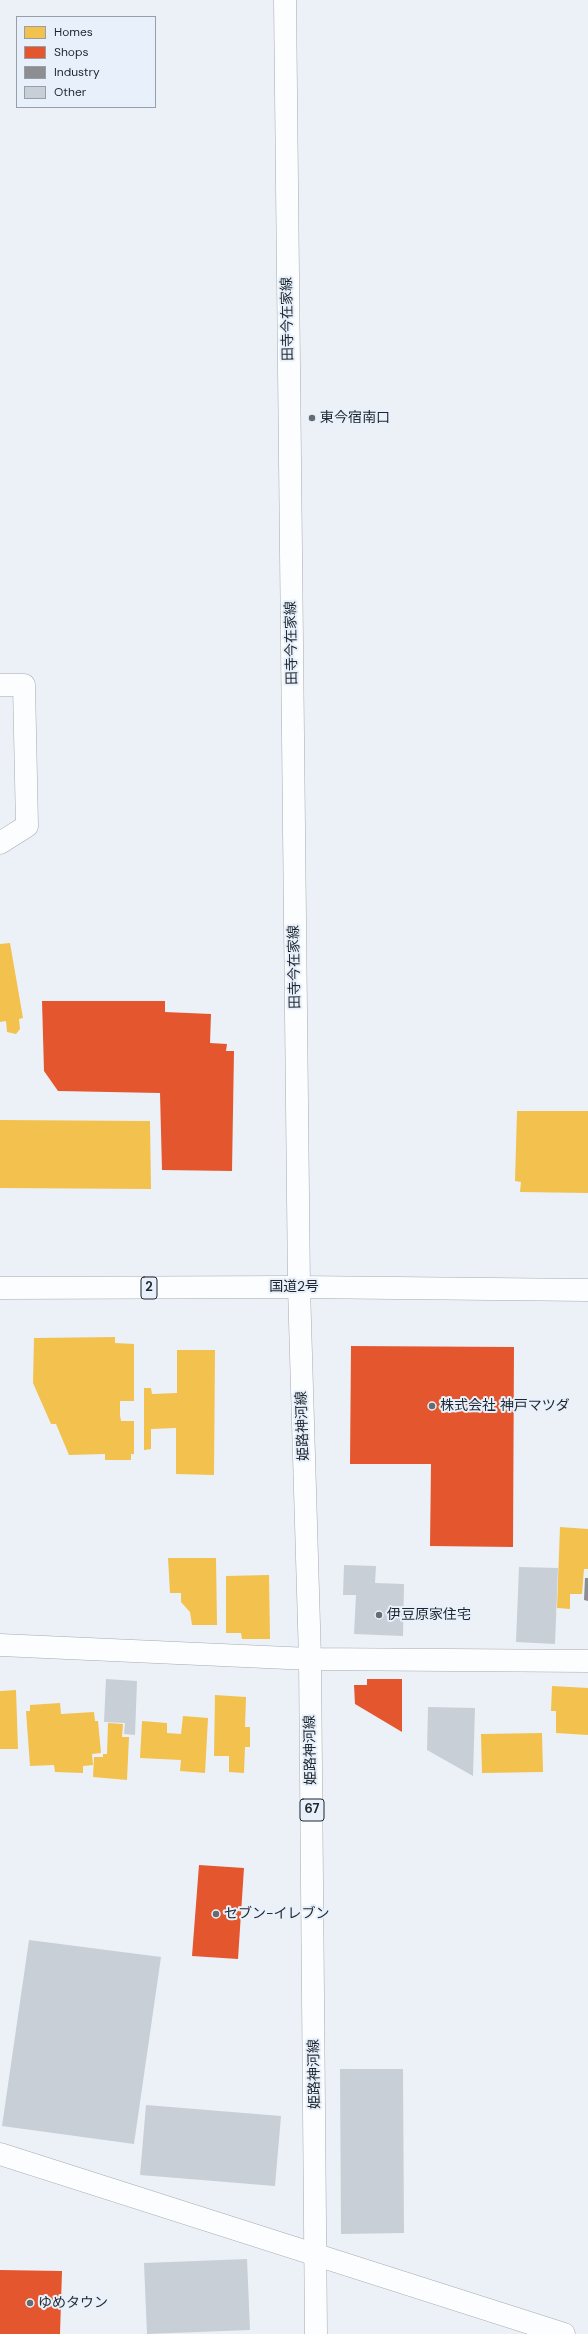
<!DOCTYPE html>
<meta charset="utf-8">
<style>
body{margin:0}
#map{position:relative;width:588px;height:2334px;overflow:hidden;background:#ecf1f7;font-family:"DM Sans",sans-serif}
canvas{display:block}
.legend{position:absolute;left:16px;top:16px;width:140px;height:92px;box-sizing:border-box;background:#e8f1fb;border:1px solid #979fa9;margin:0;padding:5px 7px;list-style:none;font-size:12px;color:#1d252e}
.legend li{display:flex;align-items:center;gap:8px;height:20px}
.legend b{width:20px;border:1px solid #979fa9}
</style>
<div id="map">
<canvas width="588" height="2334"></canvas>
<ul class="legend">
<li><b style="height:11px;background:#f2c14e"></b>Homes</li>
<li><b style="height:11px;background:#e4572e"></b>Shops</li>
<li><b style="height:11px;background:#8d8d92"></b>Industry</li>
<li><b style="height:11px;background:#c9cfd7"></b>Other</li>
</ul>
</div>
<script>
const ctx = document.querySelector('canvas').getContext('2d');
ctx.lineJoin = 'round';
function paint(path, color) {
  ctx.fillStyle = color;
  ctx.fill(path, 'evenodd');
}
function trace(path, color, width, dash) {
  ctx.strokeStyle = color;
  ctx.lineWidth = width;
  ctx.lineCap = dash ? 'butt' : 'round';
  ctx.setLineDash(dash || []);
  ctx.stroke(path);
}
function label(font, color, halo, rows, align = 'center') {
  ctx.font = font + ' "DM Sans","Noto Sans JP",sans-serif';
  ctx.lineWidth = 4;
  ctx.setLineDash([]);
  ctx.textBaseline = 'middle';
  ctx.strokeStyle = halo;
  ctx.fillStyle = color;
  for (const [text, x, y, turn = 0] of rows) {
    ctx.save();
    ctx.translate(x, y);
    ctx.rotate((+turn || 0) * Math.PI / 180);
    ctx.textAlign = isNaN(turn) ? turn : align;
    if (halo) ctx.strokeText(text, 0, 0);
    ctx.fillText(text, 0, 0);
    ctx.restore();
  }
}
paint(new Path2D(`
 M10,943L23,1018L19,1019L20,1029L16,1034L7,1032L6,1021L0,1022V944Z
 M517,1111H588V1193L520,1192L521,1182L515,1181Z
 M0,1120L150,1121L151,1189L0,1188Z
 M115,1337V1343L134,1344V1401H120V1415L121,1421H134V1454H131V1460H105V1454L69,1455L56,1424H51L33,1383L34,1338Z
 M177,1350H215L214,1475L176,1474V1428L151,1429V1449L144,1450V1388H151L152,1394L177,1393Z
 M560,1527L588,1529V1569H584L582,1594H570V1609L557,1608Z
 M168,1558H216L217,1625H192L190,1612L181,1602V1593H170Z
 M269,1575L270,1639H242L241,1633H226V1576Z
 M552,1686L588,1688V1735L556,1733V1711H551Z
 M16,1690L18,1749H0V1691Z
 M215,1695L246,1697L245,1727H250V1747H245L244,1773L229,1772V1756H214Z
 M60,1703L61,1714L94,1712L95,1721H98L101,1753L92,1754L93,1765L83,1766V1773L55,1772L54,1765L30,1766L26,1711H30V1705Z
 M183,1716L208,1718L205,1773L180,1771L181,1760L140,1758L142,1721L167,1723V1733L181,1734Z
 M108,1723L123,1724L122,1737H129L127,1780L93,1777L94,1757H103V1754H107Z
 M542,1733L543,1772L482,1773L481,1734Z`), '#f2c14e');
paint(new Path2D(`
 M42,1001H165V1012L211,1014L210,1043L227,1044L226,1051H234L232,1171L162,1170L160,1093L58,1091L44,1071Z
 M351,1346L514,1347L513,1547L430,1546L431,1464H350Z
 M367,1679H402V1732L355,1704L354,1685H367Z
 M199,1865L244,1868L238,1959L192,1956Z
 M0,2270L62,2271L60,2334H0Z`), '#e4572e');
paint(new Path2D(`
 M585,1578H588V1601L584,1600Z`), '#8d8d92');
paint(new Path2D(`
 M344,1565L376,1566L375,1583L404,1584L403,1636L354,1634L356,1595H343Z
 M519,1567L558,1568L555,1644L516,1642Z
 M106,1679L137,1681L135,1735L124,1734L125,1723L104,1722Z
 M428,1707L475,1708L473,1776L427,1750Z
 M29,1940L161,1957L134,2144L2,2126Z
 M340,2069H403L404,2233L341,2234Z
 M146,2105L281,2116L275,2186L140,2175Z
 M247,2259L250,2330L147,2334L144,2263Z`), '#c9cfd7');
const minor = new Path2D(`
 M0,685H24L27,826L0,843
 M0,1645L310,1659L588,1661
 M0,2154L564,2334`);
const secondary = new Path2D(`
 M285,0L299,1287`);
const primary = new Path2D(`
 M299,1287L310,1659L316,2334`);
const trunk = new Path2D(`
 M0,1288L299,1287L588,1290`);
trace(minor, '#a5abb2', 23);
trace(secondary, '#a5abb2', 23);
trace(primary, '#a5abb2', 23);
trace(trunk, '#a5abb2', 23);
trace(minor, '#fcfdfe', 22);
trace(secondary, '#fcfdfe', 22);
trace(primary, '#fcfdfe', 22);
trace(trunk, '#fcfdfe', 22);
for (const [x, y, r, color] of [
 [312,418,4,"#656c74"],
 [432,1406,4,"#656c74"],
 [379,1615,4,"#656c74"],
 [216,1914,4,"#656c74"],
 [30,2303,4,"#656c74"]
]) {
  const dot = new Path2D();
  dot.arc(x, y, r, 0, 2 * Math.PI);
  ctx.fillStyle = color;
  ctx.fill(dot);
  trace(dot, '#e8f1fb', 1.5);
}
for (const [x, y, w] of [
 [149,1288,16],
 [312,1810,24]
]) {
  const box = new Path2D();
  box.roundRect(x - w / 2, y - 11, w, 22, 3);
  ctx.fillStyle = '#e8f1fb';
  ctx.fill(box);
  trace(box, '#1d252e', 1);
}
label('bold 13px', '#1d252e', null, [
 ["2",149,1288],
 ["67",312,1810]
]);
label('14px', '#1d252e', '#e8f1fb', [
 ["田寺今在家線",288,319,-91],
 ["田寺今在家線",292,643,-91],
 ["田寺今在家線",295,967,-91],
 ["国道2号",294,1287],
 ["姫路神河線",303,1426,-92],
 ["姫路神河線",311,1750,-91],
 ["姫路神河線",315,2074,-91]
]);
label('14px', '#1d252e', '#e8f1fb', [
 ["東今宿南口",320,418],
 ["株式会社 神戸マツダ",440,1406],
 ["伊豆原家住宅",387,1615],
 ["セブン-イレブン",224,1914],
 ["ゆめタウン",38,2303]
], 'left');
</script>
